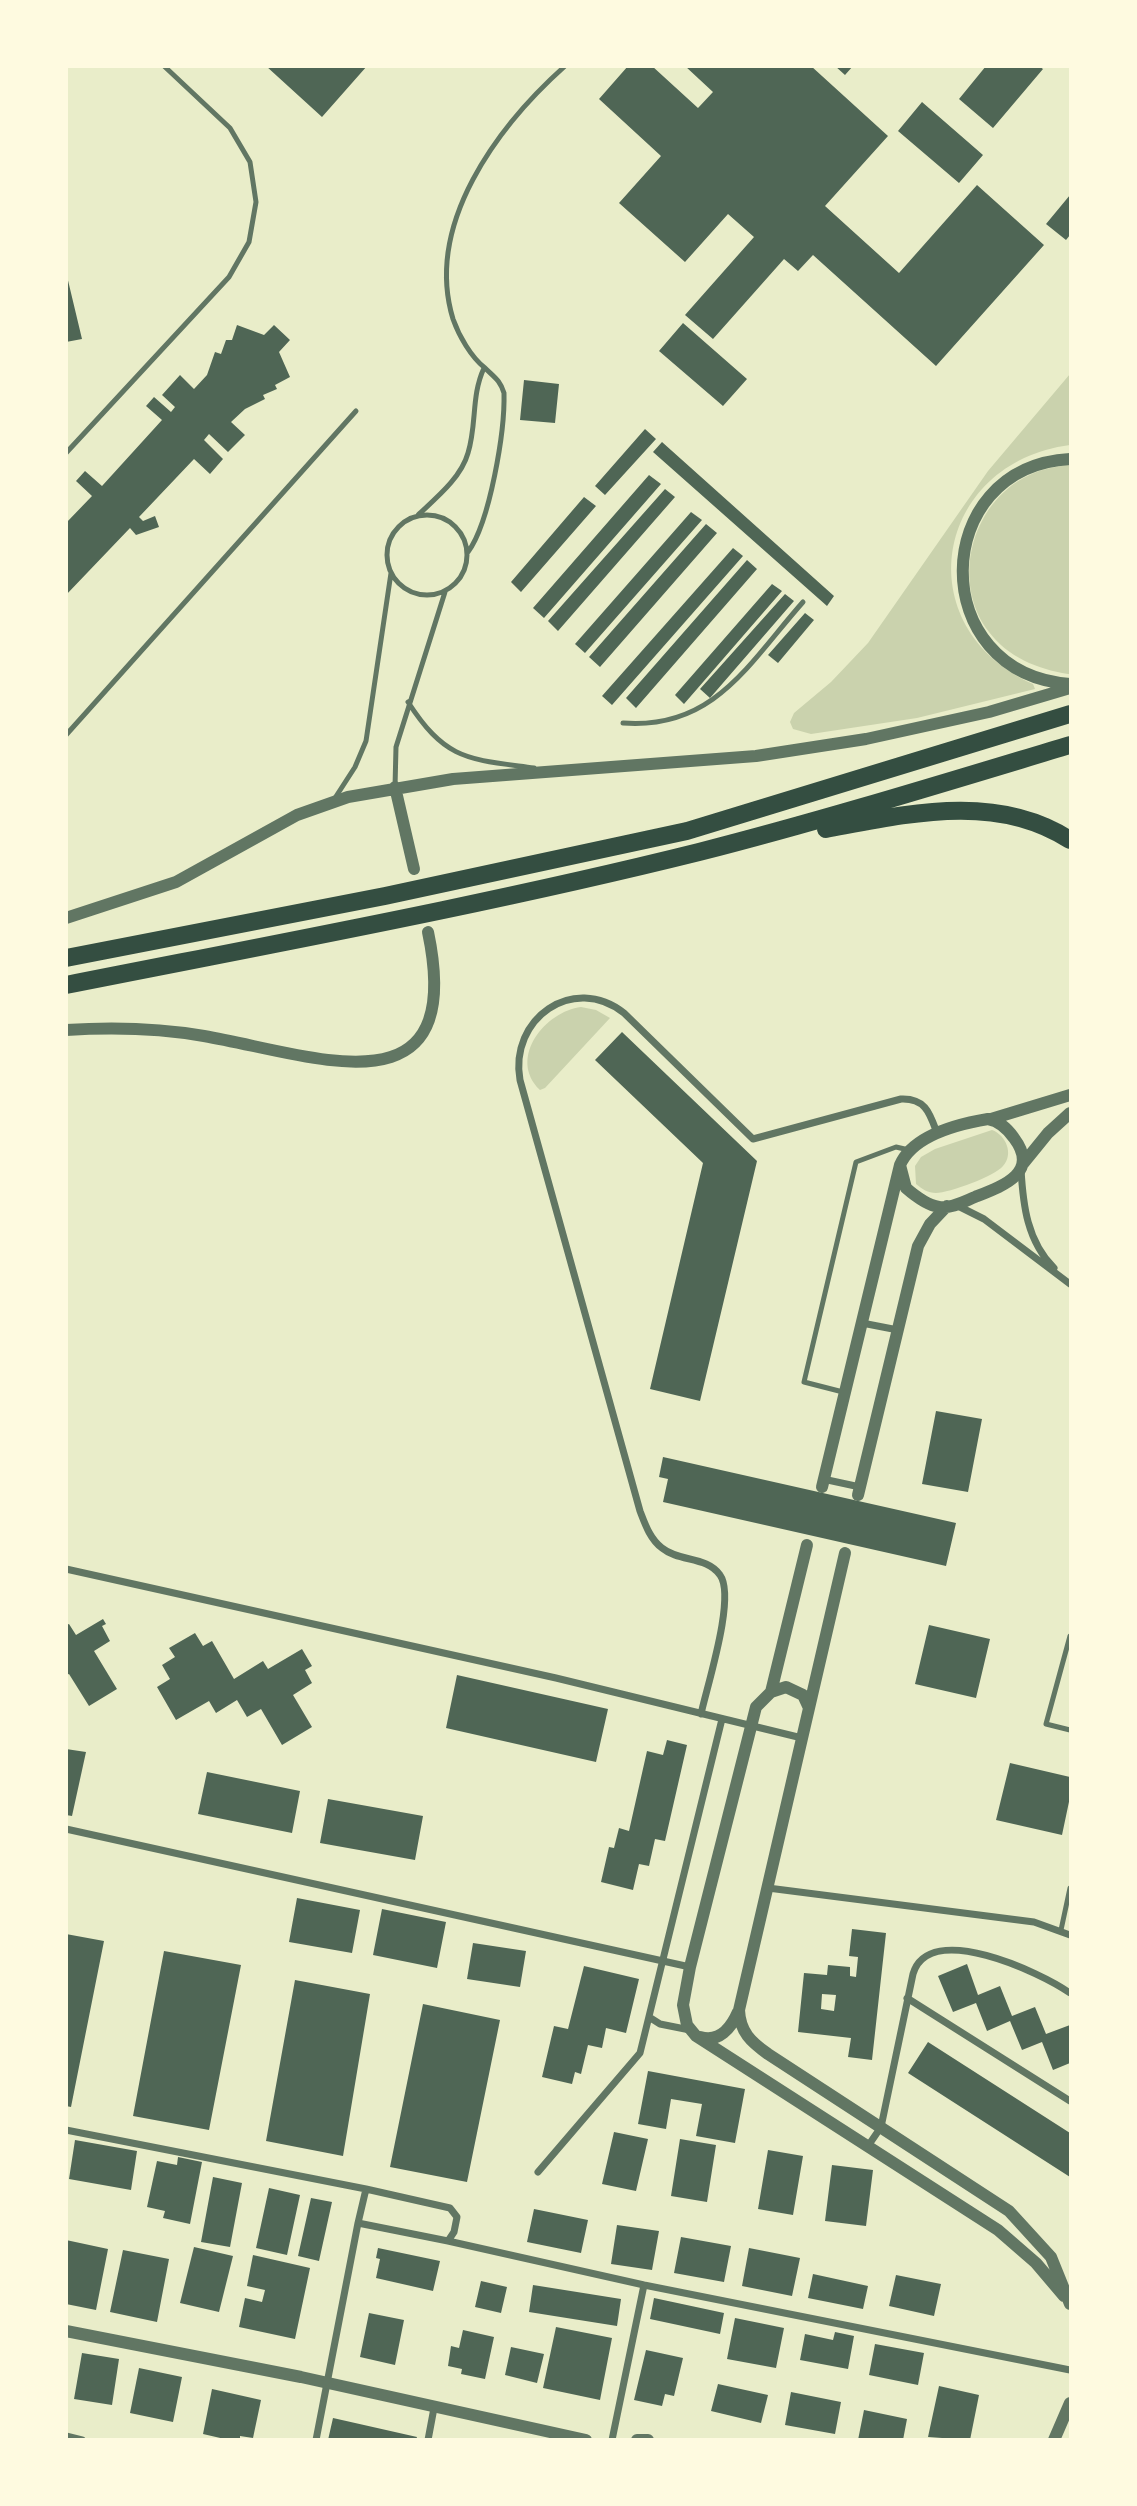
<!DOCTYPE html>
<style>
body{margin:0}
#map{position:relative;width:1137px;height:2506px;overflow:hidden;background:#e9edc9;font-family:Helvetica,sans-serif}
canvas{display:block}
.frame{position:absolute;inset:0;border:68px solid #fefae0;pointer-events:none}
</style>
<div id="map">
<canvas width="1137" height="2506"></canvas>
<div class="frame"></div>
</div>
<script>
const ctx = document.querySelector('canvas').getContext('2d');
ctx.lineJoin = 'round';
function paint(path, color) {
  ctx.fillStyle = color;
  ctx.fill(path, 'evenodd');
}
function trace(path, color, width, dash) {
  ctx.strokeStyle = color;
  ctx.lineWidth = width;
  ctx.lineCap = dash ? 'butt' : 'round';
  ctx.setLineDash(dash || []);
  ctx.stroke(path);
}
paint(new Path2D(`
 M1070,374V445C934,463 906,627 1033,684L1035,689L917,718L811,734L793,729L790,722L794,713L831,682L868,643L988,471Z
 M1070,464V674H1068C1037,669 1008,657 989,632C949,580 973,497 1034,473C1045,468 1059,467 1070,464Z
 M581,1007L596,1010L610,1018L545,1088L540,1090C507,1058 546,1011 581,1007Z
 M992,1130C1006,1135 1014,1154 1003,1166C995,1176 949,1193 936,1193C928,1193 922,1189 916,1184L915,1166L921,1157L935,1149Z`), '#cad2ad');
paint(new Path2D(`
 M266,66H367L322,117Z
 M628,66H652L698,108L713,92L685,66H811L888,136L825,206L899,273L977,185L1044,245L936,366L813,255L798,271L784,259L713,339L685,315L754,237L728,214L685,262L619,203L661,156L599,99Z
 M835,66H853L845,75Z
 M986,66H1039L1043,69L993,128L959,99Z
 M922,102L983,155L959,183L898,131Z
 M1070,195V235L1066,240L1046,224Z
 M66,272L82,339L66,342Z
 M683,323L747,379L723,406L659,351Z
 M237,325L264,335L274,325L290,340L279,352L290,377L275,385L277,389L263,395L265,399L245,409L231,422L245,435L228,452L209,434L204,440L223,459L210,474L194,459L139,517L143,521L155,516L159,527L136,535L130,528L66,595V523L92,496L76,481L85,471L102,486L162,420L146,406L154,397L171,412L175,407L162,395L180,375L194,389L207,375L215,352L221,354L226,340H232Z
 M524,380L559,384L555,423L520,420Z
 M645,429L656,439L605,495L595,486Z
 M662,442L834,596L827,606L653,452Z
 M649,475L661,484L544,618L533,608Z
 M665,489L675,497L558,631L548,621Z
 M584,497L596,506L521,592L511,582Z
 M691,512L702,520L585,653L575,644Z
 M706,524L717,533L600,667L589,657Z
 M733,548L743,556L612,705L602,696Z
 M747,560L757,569L636,708L626,698Z
 M772,584L782,591L684,704L675,695Z
 M785,594L794,601L710,698L700,689Z
 M805,613L814,620L778,663L768,655Z
 M622,1032L757,1161L700,1401L650,1389L703,1163L595,1060Z
 M936,1411L982,1419L968,1492L922,1484Z
 M663,1457L956,1523L946,1566L663,1502L668,1479L659,1477Z
 M103,1619L106,1624L102,1626L110,1641L94,1651L117,1689L89,1706L69,1674L66,1675V1625L69,1624L76,1635Z
 M929,1625L990,1639L976,1698L915,1684Z
 M195,1633L203,1646L212,1641L234,1679L263,1661L268,1669L302,1649L312,1666L305,1670L312,1683L293,1695L312,1727L282,1745L261,1709L247,1717L237,1700L216,1713L209,1701L176,1720L157,1687L170,1679L162,1665L175,1657L169,1648Z
 M457,1675L608,1709L596,1762L446,1728Z
 M667,1740L687,1745L665,1841L655,1839L649,1866L639,1864L633,1890L601,1882L609,1847L614,1848L619,1828L629,1831L647,1751L663,1755Z
 M66,1749L86,1752L72,1816L66,1815Z
 M1010,1763L1070,1777V1797L1062,1835L996,1820Z
 M207,1772L300,1791L292,1833L198,1814Z
 M328,1799L423,1816L415,1860L320,1843Z
 M297,1898L360,1910L352,1953L289,1942Z
 M382,1909L446,1922L437,1968L373,1955Z
 M852,1929L886,1933L872,2060L848,2057L851,2038L798,2032L804,1973L827,1975L828,1965L850,1967V1976L856,1977L858,1957L849,1956ZM822,1994L836,1995L834,2011L821,2009Z
 M66,1934L104,1941L71,2107L66,2106Z
 M473,1943L526,1951L520,1987L467,1979Z
 M164,1951L241,1965L209,2130L133,2116Z
 M967,1964L978,1995L1000,1986L1012,2016L1035,2007L1046,2034L1070,2025V2063L1053,2070L1042,2042L1022,2050L1010,2021L987,2031L976,2003L953,2012L938,1976Z
 M584,1966L639,1979L626,2033L606,2028L602,2048L588,2045L581,2074L575,2072L572,2084L542,2077L554,2026L568,2029Z
 M295,1980L370,1994L343,2156L266,2141Z
 M423,2004L500,2020L467,2182L390,2167Z
 M928,2042L1070,2133V2177L908,2073Z
 M648,2071L745,2089L735,2143L696,2136L702,2104L671,2099L666,2129L638,2124Z
 M614,2132L648,2139L636,2191L602,2184Z
 M680,2139L716,2145L707,2202L671,2196Z
 M75,2140L137,2151L131,2190L69,2179Z
 M768,2150L803,2156L793,2215L758,2209Z
 M178,2157L202,2162L190,2224L163,2218L165,2211L147,2207L157,2161L177,2165Z
 M832,2165L873,2170L866,2226L825,2221Z
 M213,2177L242,2183L230,2247L201,2242Z
 M269,2188L300,2195L287,2255L256,2248Z
 M311,2198L332,2202L319,2261L298,2256Z
 M534,2209L588,2220L581,2253L527,2242Z
 M617,2225L659,2231L652,2270L611,2264Z
 M681,2237L731,2246L724,2282L674,2273Z
 M66,2240L108,2249L96,2310L66,2304Z
 M194,2247L233,2256L219,2312L180,2303Z
 M378,2248L440,2261L433,2291L376,2278L380,2259L376,2258Z
 M749,2248L800,2258L792,2296L742,2286Z
 M123,2250L169,2259L157,2322L110,2312Z
 M253,2255L310,2268L295,2339L239,2327L245,2298L262,2302L265,2290L247,2286Z
 M813,2274L868,2286L863,2309L808,2298Z
 M896,2275L941,2284L934,2316L889,2306Z
 M481,2281L507,2287L501,2313L475,2307Z
 M533,2285L621,2299L617,2326L529,2312Z
 M654,2298L724,2313L720,2334L650,2319Z
 M369,2313L404,2320L395,2365L360,2357Z
 M735,2318L784,2328L776,2368L727,2359Z
 M556,2327L612,2338L600,2400L543,2388Z
 M463,2330L494,2337L485,2379L461,2374L462,2369L448,2366L451,2346L459,2348Z
 M835,2332L854,2336L848,2369L800,2360L805,2334L833,2340Z
 M875,2344L924,2353L918,2385L869,2375Z
 M511,2347L544,2354L537,2383L505,2375Z
 M646,2350L683,2358L674,2396L665,2394L662,2406L634,2400Z
 M82,2353L119,2359L112,2405L74,2399Z
 M139,2368L182,2377L173,2422L130,2413Z
 M718,2384L768,2395L761,2423L711,2411Z
 M939,2386L979,2395L970,2440L928,2437Z
 M212,2389L261,2400L253,2438L240,2436V2440H229L203,2434Z
 M791,2392L841,2402L835,2434L785,2425Z
 M864,2410L907,2419L903,2440H858Z
 M333,2418L417,2437L416,2440H328Z`), '#4f6655');
trace(new Path2D(`
 M66,453L229,277L249,242L256,202L250,162L230,128L164,66
 M387 555a40 40 0 1 1 80 0a40 40 0 1 1-80 0Z
 M418,515C436,498 461,478 468,453C477,424 471,396 484,368
 M468,552C490,522 505,431 504,393C500,380 494,377 485,368C471,357 459,336 453,319C424,224 498,126 565,66
 M408,702C446,761 468,759 534,768
 M623,723C714,730 749,663 803,602
 M66,735L356,411
 M395,787L396,747L445,592
 M335,798L355,767L366,741L391,573
 M843,1392L804,1382L856,1162L896,1147L909,1150
 M1070,1636L1046,1724L1070,1730
 M1061,1930L1070,1888`), '#617663', 5);
trace(new Path2D(`
 M1021,1169C1023,1205 1027,1241 1054,1268
 M956,1205L984,1219L1070,1284
 M862,1323L898,1330
 M823,1479L860,1487
 M66,1569L556,1678L802,1738
 M701,1714C707,1686 736,1597 720,1575C707,1556 679,1562 662,1548C650,1539 645,1524 640,1511L520,1080C509,1019 573,973 624,1013L753,1139L901,1099C926,1098 930,1114 937,1133
 M66,1829L690,1967
 M768,1888L1034,1922L1070,1935
 M907,1998L1070,2101
 M649,2017L660,2024L690,2030
 M66,2130L366,2189
 M868,2146L881,2127L913,1974C929,1920 1040,1972 1070,1993
 M538,2172L640,2053L722,1719
 M448,2241L644,2285L1070,2370
 M66,2436L82,2440
 M316,2440L358,2223L366,2189L450,2208L457,2217L454,2232L448,2241L358,2223
 M428,2440L434,2408
 M612,2440L644,2285`), '#617663', 7);
trace(new Path2D(`
 M1070,459C928,467 926,674 1070,684
 M395,787L414,869
 M66,918L176,882L297,815L348,797L453,779L756,756L866,739L989,712L1070,688
 M66,1030C113,1027 158,1028 204,1036C314,1055 467,1118 428,932
 M991,1119L1070,1095
 M1022,1165L1048,1133L1070,1113
 M822,1487L900,1165C913,1135 958,1124 988,1119C999,1121 1007,1128 1014,1138C1040,1173 1003,1186 975,1197C965,1201 951,1209 939,1207C927,1205 914,1195 906,1188L900,1165
 M858,1495L918,1246L930,1224L947,1206
 M845,1553L739,2010C740,2032 751,2042 768,2054L1009,2211L1051,2257L1070,2304
 M771,1692L807,1545
 M809,1708L803,1695L786,1687L771,1692L756,1707L690,1967L683,2005L687,2025L696,2036L998,2230L1036,2263L1064,2296
 M700,2037C719,2043 731,2028 738,2012
 M66,2331L301,2377L586,2440
 M637,2440H648
 M1054,2440L1070,2403`), '#617663', 12);
trace(new Path2D(`
 M826,829C907,814 996,792 1070,840
 M66,958L385,896L687,831L1070,714
 M66,985C278,943 490,904 699,852C824,820 947,782 1070,745`), '#344e41', 18);
</script>
